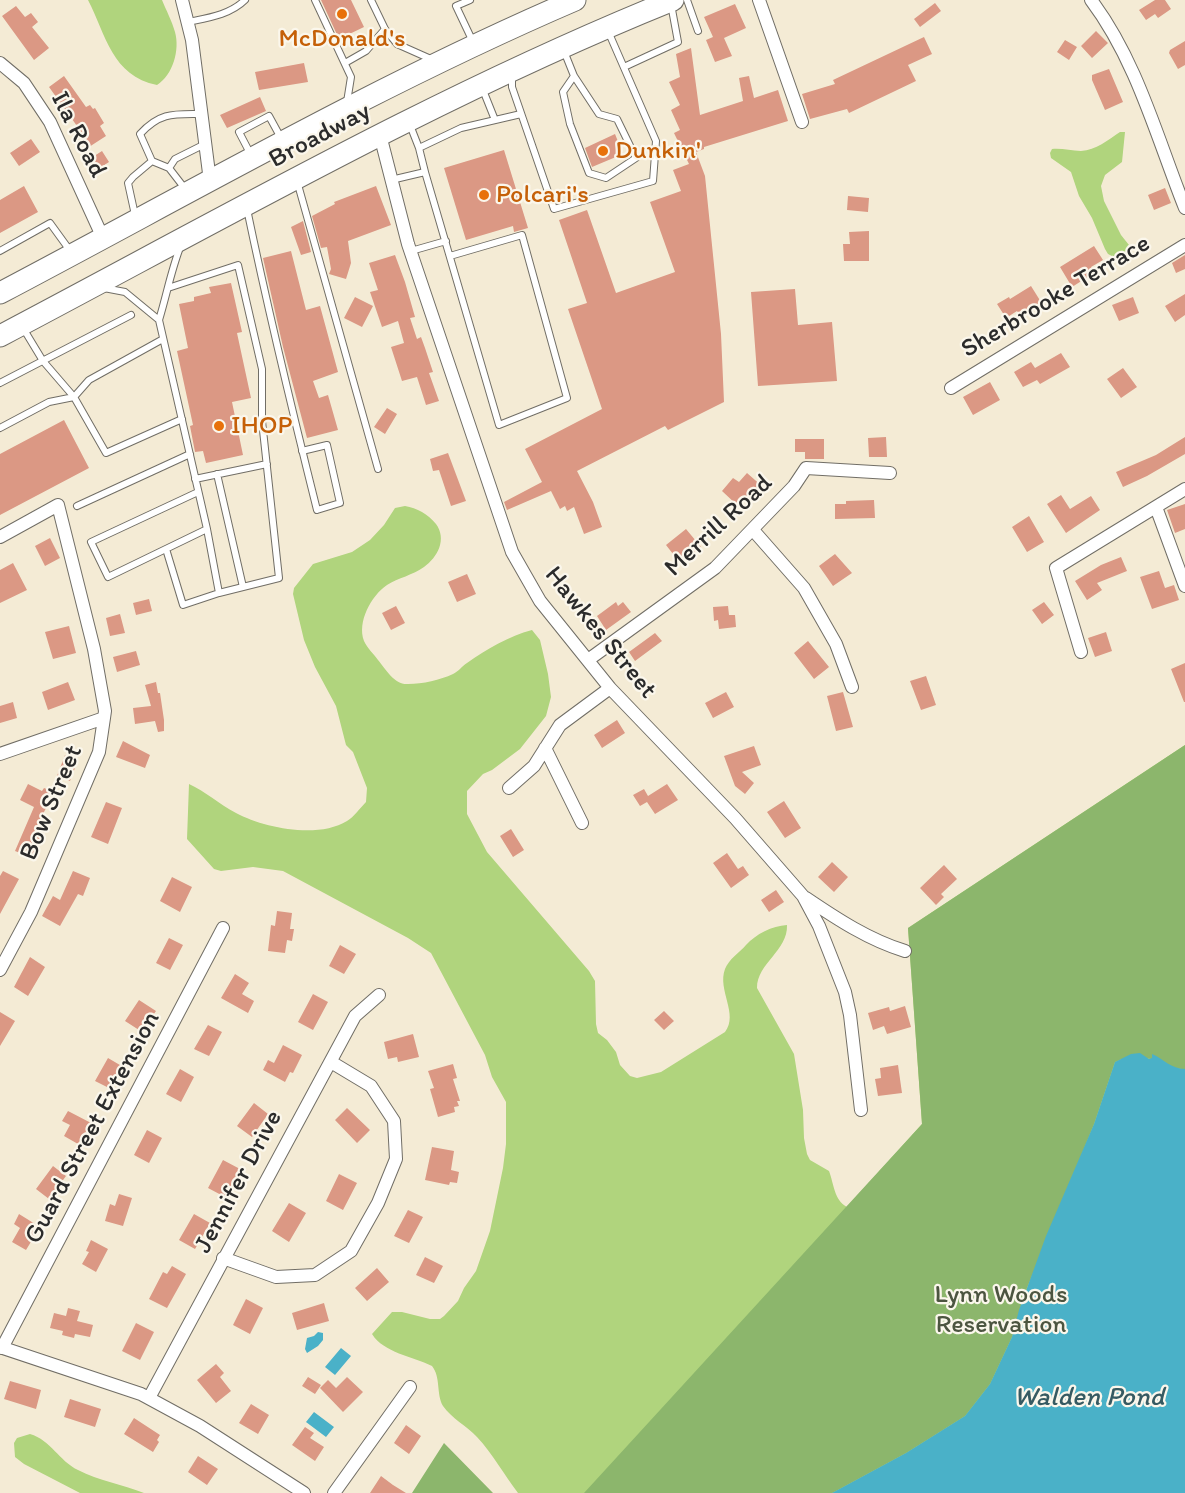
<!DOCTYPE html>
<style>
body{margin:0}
canvas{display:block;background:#f4ebd5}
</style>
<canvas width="1185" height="1493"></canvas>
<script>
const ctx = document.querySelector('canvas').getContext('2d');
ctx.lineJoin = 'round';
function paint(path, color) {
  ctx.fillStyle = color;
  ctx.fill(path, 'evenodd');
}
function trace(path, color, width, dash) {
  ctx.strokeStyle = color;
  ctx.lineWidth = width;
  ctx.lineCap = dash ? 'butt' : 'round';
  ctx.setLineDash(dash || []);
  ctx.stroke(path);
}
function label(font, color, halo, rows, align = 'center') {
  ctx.font = font + ' Itim,sans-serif';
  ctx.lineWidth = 4.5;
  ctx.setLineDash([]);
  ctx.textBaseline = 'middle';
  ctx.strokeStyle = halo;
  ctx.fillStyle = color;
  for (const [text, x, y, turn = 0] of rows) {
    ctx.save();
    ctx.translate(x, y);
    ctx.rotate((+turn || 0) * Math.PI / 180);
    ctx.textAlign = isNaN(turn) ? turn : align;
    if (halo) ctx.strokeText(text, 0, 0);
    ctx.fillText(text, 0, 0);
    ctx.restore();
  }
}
paint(new Path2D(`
 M88,0H162C166,10 172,21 175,32C180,50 173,75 157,85C112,76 106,35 88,0Z
 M1120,132H1125L1122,162L1105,175L1101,186L1104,201L1121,235L1129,245L1125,257L1120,260L1108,254L1105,249L1092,218L1079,196L1071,172L1051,158L1050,153L1052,149C1062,148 1071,151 1081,151C1096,150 1108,140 1120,132Z
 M405,506C417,508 428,514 436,524C447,539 438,557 424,567C413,575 398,578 387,585C371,596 357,622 364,641C367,648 374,654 378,660C386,670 395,685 408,684C423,684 440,680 453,674C458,672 462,666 467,663C487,649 509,636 532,630L540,640L548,674L551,697L546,716L520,749L492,770L483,774L467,791V814L487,852L589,971L595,981L596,1024L598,1033L607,1040L616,1052L620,1065L630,1076L637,1078L661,1072L725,1032C739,1014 717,990 725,969C729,959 739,953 746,945C756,934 772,926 787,925C788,951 757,963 757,988L794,1054L803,1110L804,1138L807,1154L810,1160L829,1171C834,1184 834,1200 847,1207L922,1124L908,928L1185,745V1493H518C504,1475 493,1454 477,1437C467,1426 451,1418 443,1406C436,1394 441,1377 432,1366C412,1356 384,1353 372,1334L392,1312H402L430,1319H440L444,1316L458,1301L464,1288L476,1271L490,1231L503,1168L506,1144V1102L492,1077L485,1055L431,953L408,938L283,871L253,867L221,871L214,869L187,839L189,784C205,791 219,804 236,813C264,828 318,839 347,821C354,817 360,808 366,802L367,788L353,752L346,745L336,706L315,667L304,640L293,594L294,588L313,564L352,552L370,540L384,525L395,508Z
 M30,1434C51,1440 59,1461 78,1470C99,1481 122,1484 144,1493H80L24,1464L15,1457L14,1443L17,1438Z`), '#b0d47d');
paint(new Path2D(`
 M1185,745V1069C1178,1069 1169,1068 1165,1062C1148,1058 1131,1053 1115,1062L1094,1124L1024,1295L1012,1337L990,1384L965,1416L906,1453L832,1493H584L922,1124L908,928Z
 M444,1443L493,1493H412Z`), '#8cb66c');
paint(new Path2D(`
 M1140,1053L1149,1059L1152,1058V1054C1164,1059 1171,1069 1185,1069V1493H832L906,1453L965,1416L990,1384L1012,1337L1019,1310L1046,1236L1094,1124L1115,1062L1131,1054Z
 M318,1332L323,1333V1340L318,1346L307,1353L305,1349L307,1338L314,1336Z
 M341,1348L351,1356L335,1375L325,1367Z
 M314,1412L334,1427L326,1437L306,1422Z`), '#4ab1c8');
paint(new Path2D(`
 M321,0H351L364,27L339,39Z
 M1155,0H1165L1171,9L1158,18L1155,14L1146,20L1139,10Z
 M935,3L941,11L920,27L914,19Z
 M735,4L746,28L724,38L732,56L715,62L706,40L713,37L704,17Z
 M16,6L25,17L31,13L38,22L32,27L49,48L34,60L2,16Z
 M1096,31L1108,43L1092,58L1081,46Z
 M924,37L932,54L908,65L916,81L849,113L847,109L810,119L802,94L835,84L833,80Z
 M1065,40L1077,47L1069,60L1057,52Z
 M1185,41V65L1178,69L1169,53L1170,50Z
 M691,48L700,115L743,101L739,78L749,76L754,98L778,90L788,121L704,147V149L696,152L705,176L721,334L724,402L668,430L665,426L577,471L593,502L602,527L584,534L574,507L567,511L565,506L560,509L551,491L507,510L504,502L542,482L525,449L602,409L568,309L587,303L559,220L587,210L616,293L675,272L650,202L681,191L673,170L689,164L674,133L680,130L671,110L680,105L669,82L680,77L676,54Z
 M304,63L308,82L259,90L255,72Z
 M1109,69L1123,102L1105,110L1092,80V75Z
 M64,76L86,107L90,105L93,109L95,108L104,123L100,126L106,136L89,147L83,137L77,141L69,130L77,126L49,87Z
 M260,97L266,111L227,128L220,115Z
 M615,134L623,154L592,167L585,148Z
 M31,139L40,152L19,166L10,153Z
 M504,150L528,228L514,232L513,226L466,240L444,168Z
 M102,151L109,162L95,171L88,160Z
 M24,186L38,212L0,233V200Z
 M376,186L391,225L348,241L351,263L346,279L329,274L331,269L327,247L321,248L312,216L335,204L334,202Z
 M1165,188L1171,203L1154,210L1148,195Z
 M848,196L869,198L868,212L847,210Z
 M303,221L311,252L301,255L291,227Z
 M869,231V261H844L843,244H850L849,232Z
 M1094,246L1103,260L1091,267L1094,273L1072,287L1060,267Z
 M291,251L306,310L320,306L338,372L313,381L319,398L328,395L338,430L307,438L283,347L263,258Z
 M395,255L405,282L415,317L410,318L417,339L421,337L425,348L433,372L429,373L439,401L426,405L417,377L402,381L391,347L404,343L398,321L382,327L370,292L378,290L369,263Z
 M1185,255V269L1176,273L1172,263Z
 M231,283L242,332L237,333L251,398L232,402L243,455L206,463L203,451L195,452L190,426L193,425L177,351L188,348L179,304L194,301V297L211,293L209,287Z
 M1031,286L1041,302L1020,315L1017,311L1006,318L997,304L1009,297L1010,299Z
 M795,289L798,325L832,322L837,381L758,386L751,292Z
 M1185,294V315L1175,322L1165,306Z
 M355,297L373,306L362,327L344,318Z
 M1133,297L1139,313L1119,321L1112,305Z
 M1061,353L1070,367L1040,384L1037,380L1023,387L1014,372L1031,362L1035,368Z
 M1123,368L1137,387L1121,398L1107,379Z
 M990,382L1000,400L973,415L963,397Z
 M387,408L397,414L385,434L374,427Z
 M64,420L89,468L0,515V454Z
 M886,437L887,457H869L868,438Z
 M1185,437V454L1147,476L1123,487L1116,472L1156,455Z
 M795,439H824V459H805V452H795Z
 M448,453L466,501L451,506L439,470L433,471L430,459Z
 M747,473L763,487L755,496L750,493L737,505L722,491L733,478L739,482Z
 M1061,495L1070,509L1091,496L1100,510L1066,533L1047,504Z
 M874,500L875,518L835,519V504H846V501Z
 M1185,504V529L1175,533L1167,510Z
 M1029,516L1044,542L1027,552L1012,527Z
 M686,529L701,547L680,563L666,545Z
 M50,538L60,558L45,566L35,546Z
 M835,554L852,573L833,586L819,566Z
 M1121,557L1127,571L1097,583L1102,590L1087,600L1075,581L1101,565Z
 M13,563L27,590L0,603V570Z
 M1159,571L1165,588L1174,585L1179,600L1152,609L1140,577Z
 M467,574L476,594L457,602L448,582Z
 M149,599L152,611L136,615L133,603Z
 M616,602L618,606L623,602L631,612L606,630L597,616Z
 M1044,602L1054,615L1042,624L1032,610Z
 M396,606L405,623L391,630L382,613Z
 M728,606L729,615H735L736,627L719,629L718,620L714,621L713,607Z
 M120,614L125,633L110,636L106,618Z
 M69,626L76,653L53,659L45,632Z
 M1106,632L1112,651L1095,657L1088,638Z
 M655,633L662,641L635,661L629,652Z
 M808,641L829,667L814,679L794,653Z
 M136,651L140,665L117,672L113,657Z
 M1185,663V702H1184L1171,669Z
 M926,676L936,705L921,710L910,681Z
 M68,682L75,700L48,710L42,692Z
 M156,682L158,693H160L164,720V731L158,732L155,721L135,724L133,708L151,706L145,685Z
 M726,692L734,707L713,718L705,703Z
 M843,692L853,727L836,731L827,696Z
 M13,702L17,718L0,723V706Z
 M617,720L625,733L602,748L594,735Z
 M123,741L150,755L145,768L116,757Z
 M754,746L761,765L742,772L754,783L745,794L735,786L724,756Z
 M65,755L78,760L70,781L57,776Z
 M28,784L42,791L44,788L54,792L37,826L45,829L33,858L15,851L34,807L20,800Z
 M667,784L678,800L655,814L647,802L640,806L633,795L644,789L648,796Z
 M784,801L801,828L785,838L767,812Z
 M106,802L122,808L108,844L91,837Z
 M511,829L524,850L513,857L500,836Z
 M727,853L738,869L743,866L749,875L731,888L713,863Z
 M832,862L848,877L834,892L818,877Z
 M944,865L957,879L941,894L944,897L936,905L920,888Z
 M3,871L19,879L0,914V876Z
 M73,871L90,878L83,896L78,894L60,926L42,916L53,896L60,900Z
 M172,877L192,887L180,912L160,901Z
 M776,890L784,902L769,912L761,900Z
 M277,911L292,913L290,929H294L292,941L287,940L285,953L268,951L271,925L275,926Z
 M169,938L183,945L170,970L156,963Z
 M340,945L356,954L344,974L329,966Z
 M30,957L45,967L28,996L14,987Z
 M235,974L249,983L242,994L254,1001L248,1013L221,998Z
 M313,994L328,1002L313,1030L298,1022Z
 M139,1000L156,1011L149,1021L146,1019L139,1030L125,1021Z
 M905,1006L911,1027L887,1034L884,1026L873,1030L868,1013L889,1007L890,1011Z
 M664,1011L674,1021L664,1030L654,1020Z
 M0,1012L15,1021L0,1046Z
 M208,1025L222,1032L209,1056L194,1049Z
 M413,1034L419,1057L398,1062L397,1057L388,1059L384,1042Z
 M283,1045L302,1055L293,1073L290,1072L285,1082L263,1070L268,1060L274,1063Z
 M108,1058L125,1068L120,1077L116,1075L109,1088L95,1081Z
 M453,1064L457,1078L453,1079L460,1101H457L459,1106L454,1107L455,1112L438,1117L430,1089L434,1088L428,1071Z
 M898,1065L902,1093L878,1096L875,1079L881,1078L880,1068Z
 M180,1069L194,1077L181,1102L166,1094Z
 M254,1103L268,1114L252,1137L237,1126Z
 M347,1108L370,1130L357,1143L335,1120Z
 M68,1111L93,1124L88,1134L85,1132L78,1144L64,1136L70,1125L62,1121Z
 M147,1130L162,1138L149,1163L134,1155Z
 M432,1147L454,1151L451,1170L459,1172L457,1183L450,1182L449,1185L425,1180Z
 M223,1160L240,1169L225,1197L208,1188Z
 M53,1166L66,1176L49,1199L36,1189Z
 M339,1174L357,1183L343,1210L326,1201Z
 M119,1194L132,1198L123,1226L105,1221L110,1204L115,1206Z
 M289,1203L306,1213L289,1242L272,1231Z
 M408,1210L423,1217L409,1243L394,1236Z
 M19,1214L40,1227L26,1250L12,1242L20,1228L14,1224Z
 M194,1214L210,1223L195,1249L179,1240Z
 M91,1240L108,1249L96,1272L82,1264L89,1252L86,1251Z
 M425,1257L443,1266L434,1283L416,1275Z
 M172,1266L186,1274L167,1308L149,1299L163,1272L167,1274Z
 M377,1268L389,1282L367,1301L355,1288Z
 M246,1299L263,1308L250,1334L233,1325Z
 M324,1303L329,1321L297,1330L292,1313Z
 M68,1308L80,1311L77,1321L93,1325L90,1337L75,1334L74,1338L62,1335L63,1331L50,1328L54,1313L66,1316Z
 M136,1323L154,1332L140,1360L122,1351Z
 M216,1364L224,1373L220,1377L231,1391L216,1403L197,1380Z
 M308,1377L321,1385L315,1394L302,1386Z
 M347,1377L363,1392L343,1412L320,1388L328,1380L336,1388Z
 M10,1381L41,1390L36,1409L4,1399Z
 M70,1399L101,1409L95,1427L64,1417Z
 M251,1404L269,1415L258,1434L239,1423Z
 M134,1418L160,1435L157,1440L159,1442L153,1452L124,1434Z
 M406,1425L421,1436L409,1454L394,1443Z
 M305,1427L314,1433L310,1438L324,1447L315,1461L292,1445Z
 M198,1456L218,1469L207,1485L188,1472Z
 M381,1476L393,1485L406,1493H370Z`), '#db9884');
const lane = new Path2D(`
 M315,0L351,77L347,102
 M371,0L385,29L397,44L433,60
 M470,0L456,6L474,44
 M687,0L698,31
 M188,22C207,18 230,15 245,0
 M564,51L574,76L599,114L617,119L636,158L606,178L589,173L570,124L563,92L574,76
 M345,63L366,51L385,29
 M624,67L678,42L671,4
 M512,76V87L554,209L653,181L656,141L608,31
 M483,90L495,120
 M410,125L419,148L425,172L499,425L567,398L522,235L450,256
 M419,148L461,128L521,114
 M251,155L239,132L269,116L281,138
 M169,168L175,159L205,144
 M391,180L425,172
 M297,181L378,469
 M186,190L169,168L152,161L140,134C160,112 174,114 201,114
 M247,209C268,310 292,410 317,510L340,503L327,445L302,451
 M135,215L128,183L133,177L152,161
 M0,251L50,223L71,252
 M411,251L446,241
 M104,288L125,292L159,320
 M168,288L238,265L262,369V421L279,578L219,593L207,529L159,320C167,294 171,270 181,245
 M23,328L43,361L74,397L106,453L182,419
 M0,383L131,315
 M0,428L49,402L74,397L89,380L163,339
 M217,474L243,587
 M195,479L267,464
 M198,492L91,542L108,577L207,529
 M77,506L190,454
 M166,549L183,605L219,593`);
const street = new Path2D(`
 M182,0L192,40L210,181
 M759,0L802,122
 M1091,0C1137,61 1157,138 1185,208
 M0,63L24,83L50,122L103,238
 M380,135L408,244L512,552L540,601L610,688L735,818L803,896L819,926L845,992L850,1015L861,1110
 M951,388L1185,245
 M1156,507L1185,586
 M753,530L804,588L836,644L852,687
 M0,537L58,505L94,649L105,711L104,718L99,752L31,912L0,970
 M1081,652L1056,568L1185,489
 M588,660L715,568L794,486L806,468L890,473
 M545,748L582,823
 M0,754L104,718
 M509,788L534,766L560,725L610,688
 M806,898C837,919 869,940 905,951
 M223,1258L276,1277L315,1275L351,1251L378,1203L396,1159L394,1121L371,1086L331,1062
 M0,1347L141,1394L200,1426L304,1493
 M2,1348L223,928
 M149,1398L355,1016L379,995
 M334,1493L410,1387`);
const highway = new Path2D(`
 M0,293C190,193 377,85 575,0
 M0,336C222,219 440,94 673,0`);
trace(lane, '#716e66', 8);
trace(street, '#716e66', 14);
trace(highway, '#716e66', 23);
trace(lane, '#fff', 6);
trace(street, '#fff', 12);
trace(highway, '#fff', 21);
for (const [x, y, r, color] of [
 [342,14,6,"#e8710a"],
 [603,151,6,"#e8710a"],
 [484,195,6,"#e8710a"],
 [219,426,6,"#e8710a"]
]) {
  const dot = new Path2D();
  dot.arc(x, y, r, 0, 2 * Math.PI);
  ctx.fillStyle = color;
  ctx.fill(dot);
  trace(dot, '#fbf7ec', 2);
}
label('26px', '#c56008', '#fbf7ec', [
 ["McDonald's",342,39,"center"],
 ["Dunkin'",615,151],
 ["Polcari's",496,195],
 ["IHOP",231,426]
], 'left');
label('26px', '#2b2b2b', '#fbf7ec', [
 ["Ila Road",78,135,63],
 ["Broadway",320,136,-28],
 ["Sherbrooke Terrace",1056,297,-31],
 ["Merrill Road",719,526,-43],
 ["Hawkes Street",600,633,51],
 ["Bow Street",52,803,-67],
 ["Guard Street Extension",93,1128,-62],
 ["Jennifer Drive",239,1182,-62]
]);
label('26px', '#4c5540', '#fbf7ec', [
 ["Lynn Woods",1001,1295],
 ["Reservation",1001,1325]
]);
label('italic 27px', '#365a62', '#fbf7ec', [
 ["Walden Pond",1089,1398]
]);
</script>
